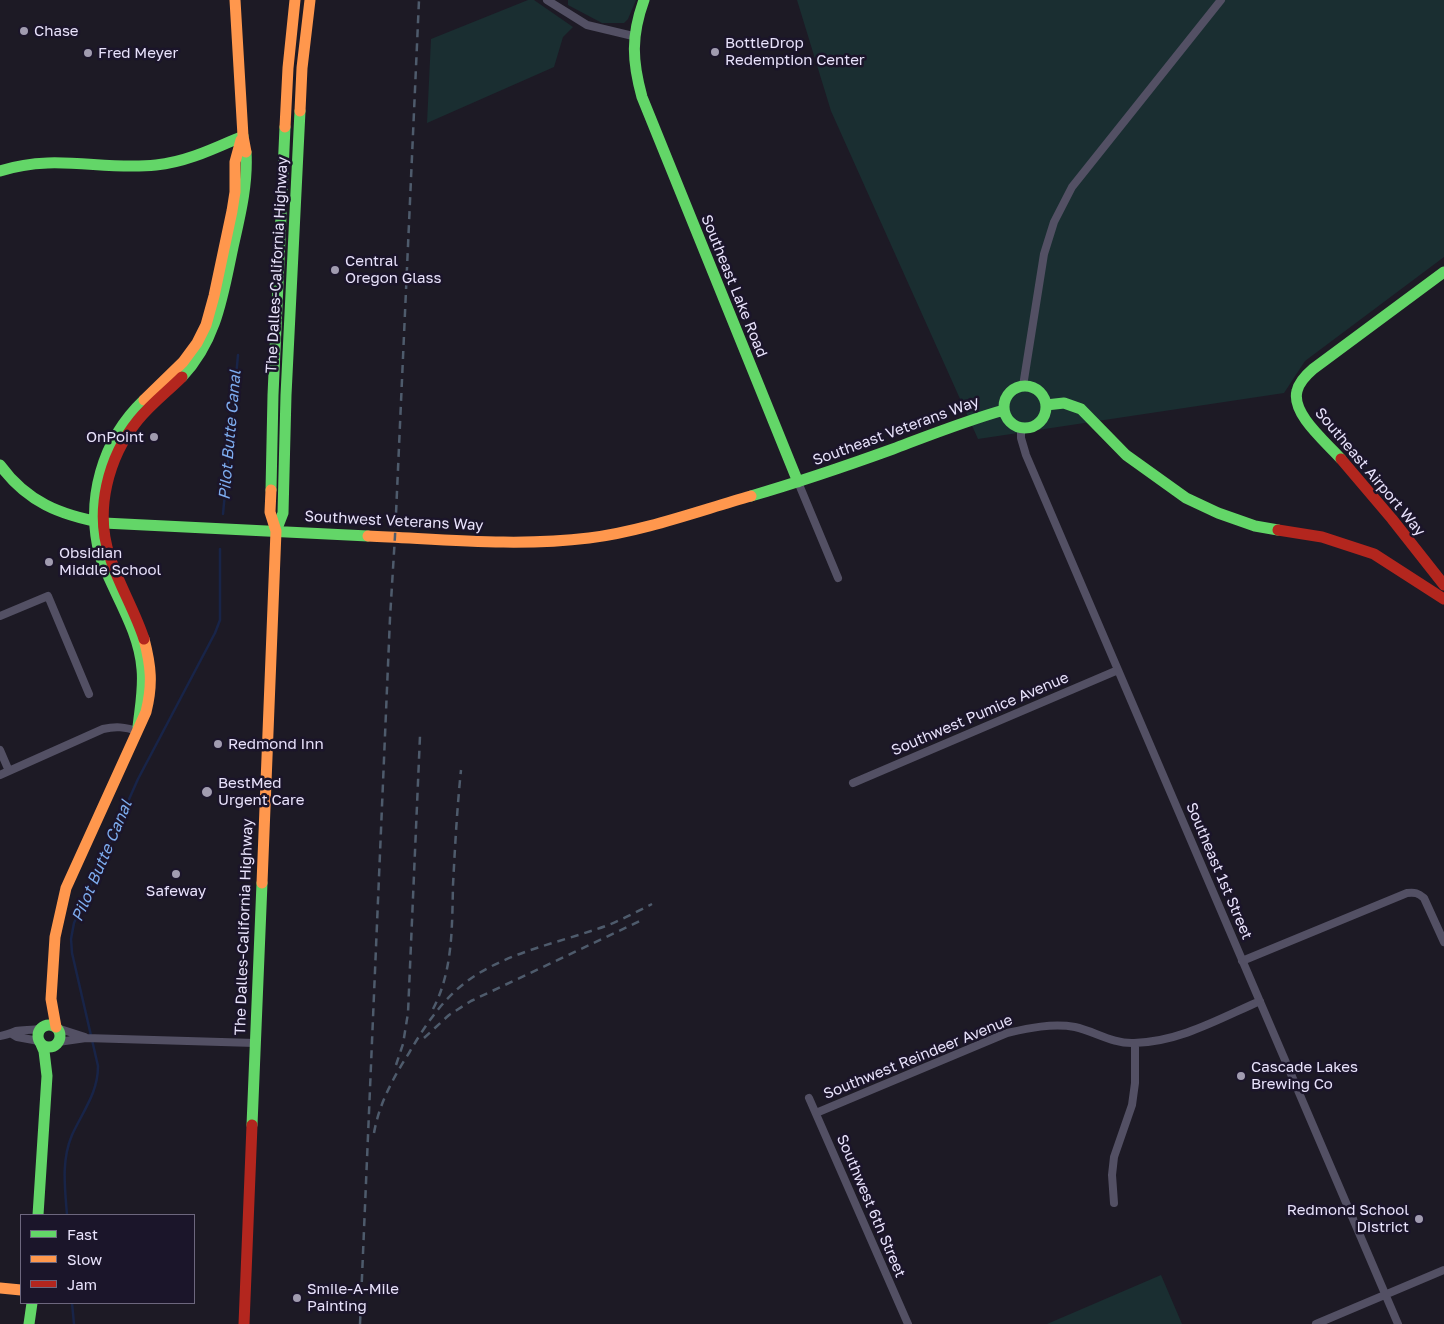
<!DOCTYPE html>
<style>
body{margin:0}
#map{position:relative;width:1444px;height:1324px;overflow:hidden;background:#1d1a25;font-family:"Golos Text",sans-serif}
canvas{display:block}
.legend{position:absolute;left:20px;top:1214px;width:175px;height:90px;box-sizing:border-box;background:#1b152a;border:1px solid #6d677e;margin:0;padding:6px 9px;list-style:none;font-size:15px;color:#e8e2fb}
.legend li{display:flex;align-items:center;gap:10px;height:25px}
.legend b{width:25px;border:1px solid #6d677e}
</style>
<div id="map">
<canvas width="1444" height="1324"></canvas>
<ul class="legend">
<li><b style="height:6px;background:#63d668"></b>Fast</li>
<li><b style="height:6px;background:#ff974d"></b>Slow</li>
<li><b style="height:6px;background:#b3261e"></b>Jam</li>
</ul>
</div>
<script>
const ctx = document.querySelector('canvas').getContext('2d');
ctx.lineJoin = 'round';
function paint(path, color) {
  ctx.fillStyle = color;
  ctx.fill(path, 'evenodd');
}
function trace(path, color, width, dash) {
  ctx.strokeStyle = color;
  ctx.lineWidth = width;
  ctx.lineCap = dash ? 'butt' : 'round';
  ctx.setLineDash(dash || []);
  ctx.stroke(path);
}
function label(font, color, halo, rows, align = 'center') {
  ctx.font = font + ' "Golos Text",sans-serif';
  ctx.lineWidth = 5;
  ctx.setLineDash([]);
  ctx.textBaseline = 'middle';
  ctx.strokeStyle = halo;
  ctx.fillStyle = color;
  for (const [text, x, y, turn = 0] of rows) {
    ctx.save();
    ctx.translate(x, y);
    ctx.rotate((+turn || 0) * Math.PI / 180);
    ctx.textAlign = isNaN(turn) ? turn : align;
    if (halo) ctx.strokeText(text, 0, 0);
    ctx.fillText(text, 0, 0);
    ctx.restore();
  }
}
paint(new Path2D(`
 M528,0H534L573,27L563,37L554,67L427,123L431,39Z
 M568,0H636L628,19L624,23H602L568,5Z
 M797,0H1444V257L1305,361L1284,393L978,439L831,111Z
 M1161,1275L1182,1324H1047Z`), '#1a2e31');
trace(new Path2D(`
 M223,514L238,355
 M67,1215C65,1188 61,1161 72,1135C83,1111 98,1093 98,1066L72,953L71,939L74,923L138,779L215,633L220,620V549
 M72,1303L74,1324`), '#182448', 2.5);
trace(new Path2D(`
 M547,0L587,25L633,36
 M1023,386L1044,254L1054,222L1072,187L1221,0
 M1021,428V438L1026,455L1398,1324
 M798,482L838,578
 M0,616L48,596L89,694
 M0,750L9,771
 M0,775L103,729C116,726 125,727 137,731
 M853,783L1118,670
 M1242,961L1407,893C1415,892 1418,893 1424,898L1444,942
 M57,1028L85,1037
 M12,1034L17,1037L39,1041
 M0,1036C6,1035 11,1033 16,1031C24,1029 33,1031 41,1028
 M58,1042L86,1038L255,1043
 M809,1098L908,1324
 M816,1113L1007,1033C1029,1028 1052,1023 1075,1027C1094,1031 1113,1044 1134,1043C1179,1042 1219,1019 1260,1001
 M1114,1203L1112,1175L1114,1157L1132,1105L1135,1083V1043
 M1316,1324L1444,1270`), '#535064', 8);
trace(new Path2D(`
 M644,0C631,36 632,61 642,97L798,482
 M0,171C55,153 102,171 156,165C187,162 215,148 243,136
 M182,377C217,340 223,294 233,247C240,216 248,184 246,152
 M1004 407a21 21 0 1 1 42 0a21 21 0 1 1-42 0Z
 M1046,405L1064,403L1081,409L1126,455L1186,498L1218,513L1255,526L1278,530
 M1341,459C1327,443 1291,414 1297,391C1299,382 1306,375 1313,369L1444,272
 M0,465C27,502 60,515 104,523L368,536
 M271,490L273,395L285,127
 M751,496C799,482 846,466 893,449C930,435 965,421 1004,410
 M276,531L283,513L286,395L300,111
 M138,727C140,708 144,688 142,669C139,629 113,593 100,556C85,500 102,440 144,400
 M38 1036a11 11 0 1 1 22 0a11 11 0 1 1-22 0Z
 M252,1125L262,883
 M38,1215L47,1076L44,1051L41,1044
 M29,1324L32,1303`), '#63d668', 11);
trace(new Path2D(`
 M235,0L243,136L246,152
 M300,111L302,68L310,0
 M285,127L288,68L295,0
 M144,400L183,362L197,343L206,325L214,296L232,211L235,192V162L241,140
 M368,536C441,539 516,547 589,538C644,531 698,511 751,496
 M262,883L276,531L270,512L271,490
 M56,1027L51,999L55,937L66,888L146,712C153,684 151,666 144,639
 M0,1288L21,1290`), '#ff974d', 11);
trace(new Path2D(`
 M1341,459L1392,519L1444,585
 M1278,530L1322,537L1374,554L1444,599
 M144,639C135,611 119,585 110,557C94,511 108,457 138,420C151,404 168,391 182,377
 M244,1324L252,1125`), '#b3261e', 11);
trace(new Path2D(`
 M433,1009C453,971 452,927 453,885C455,847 457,809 461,770
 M424,1038L449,1015L471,1001L642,920
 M396,1065L403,1044L408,1013L420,736
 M374,1133C379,1104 393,1078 409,1053C424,1027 442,1000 466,982C503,954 553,944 597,929C616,923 634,913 652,904
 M360,1324L390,618L395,536L419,0`), '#4e5b6c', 2.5, [8, 6]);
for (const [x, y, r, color] of [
 [24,31,5,"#a19cb0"],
 [715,52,5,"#a19cb0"],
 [88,53,5,"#a19cb0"],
 [335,270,5,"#a19cb0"],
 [154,437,5,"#a19cb0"],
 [49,562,5,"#a19cb0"],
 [218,744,5,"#a19cb0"],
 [207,792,6,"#a19cb0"],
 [176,874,5,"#a19cb0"],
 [1241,1076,5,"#a19cb0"],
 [1419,1219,5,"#a19cb0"],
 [297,1298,5,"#a19cb0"]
]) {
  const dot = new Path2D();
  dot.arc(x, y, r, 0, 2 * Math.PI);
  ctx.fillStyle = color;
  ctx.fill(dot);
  trace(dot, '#1b152a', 2);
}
label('15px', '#e8e2fb', '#1b152a', [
 ["Chase",34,31],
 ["BottleDrop",725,43],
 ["Redemption Center",725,60],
 ["Fred Meyer",98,53],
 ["Central",345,261],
 ["Oregon Glass",345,278],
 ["OnPoint",144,437,"right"],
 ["Obsidian",59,553],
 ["Middle School",59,570],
 ["Redmond Inn",228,744],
 ["BestMed",218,783],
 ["Urgent Care",218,800],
 ["Safeway",176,891,"center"],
 ["Cascade Lakes",1251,1067],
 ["Brewing Co",1251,1084],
 ["Redmond School",1409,1210,"right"],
 ["District",1409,1227,"right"],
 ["Smile-A-Mile",307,1289],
 ["Painting",307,1306]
], 'left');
label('15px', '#e8e2fb', '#1b152a', [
 ["The Dalles-California Highway",277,265,-87],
 ["Southeast Lake Road",734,286,68],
 ["Southeast Veterans Way",896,431,-20],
 ["Southeast Airport Way",1370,472,50],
 ["Southwest Veterans Way",394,521,3],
 ["Southwest Pumice Avenue",980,714,-23],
 ["Southeast 1st Street",1219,871,67],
 ["The Dalles-California Highway",244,927,-88],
 ["Southwest Reindeer Avenue",918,1057,-22],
 ["Southwest 6th Street",871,1206,67]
]);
label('italic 16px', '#7dacee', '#1b152a', [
 ["Pilot Butte Canal",230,435,-85],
 ["Pilot Butte Canal",102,861,-67]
]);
</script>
